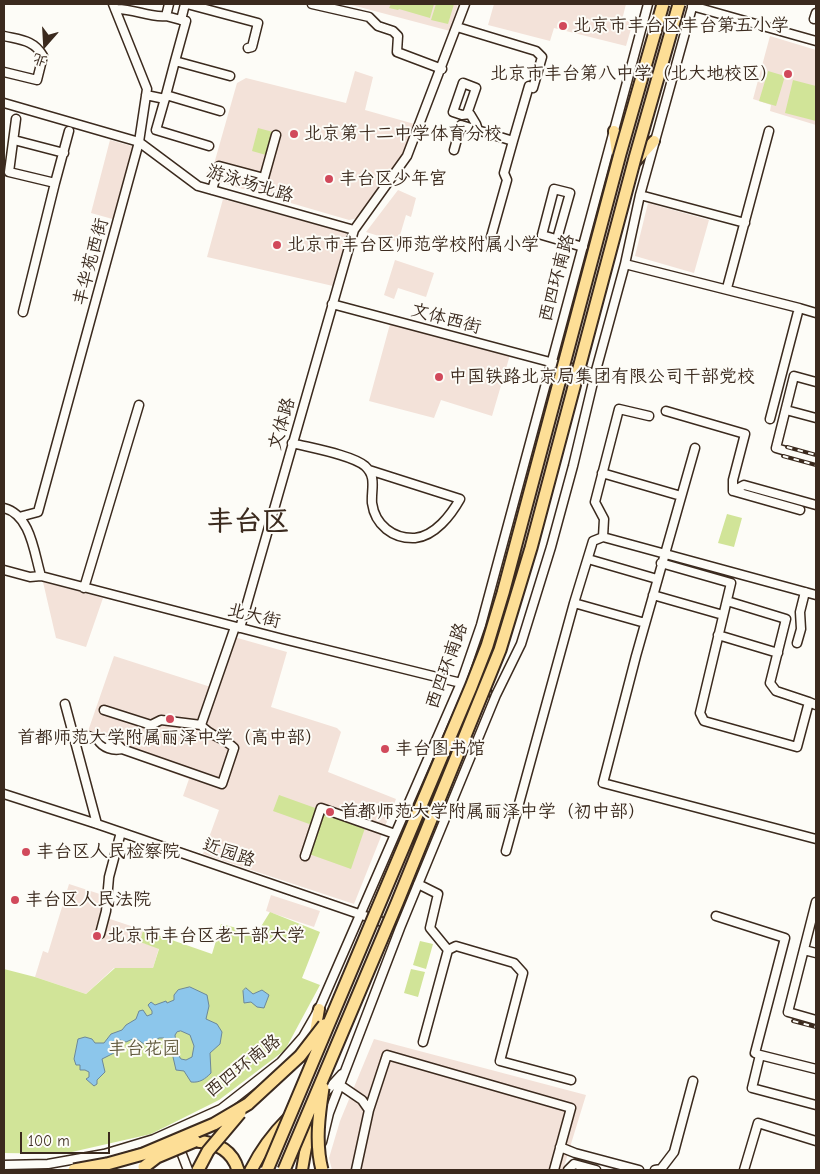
<!DOCTYPE html>
<meta charset="utf-8">
<style>
body{margin:0}
#map{position:relative;width:820px;height:1174px;overflow:hidden;background:#fdfcf7;font-family:"Comic Neue","LXGW WenKai TC",sans-serif}
canvas{display:block}
.frame{position:absolute;inset:0;border:5px solid #3b2a1e;pointer-events:none}
.north{position:absolute;left:20px;top:20px;width:50px;height:50px;-webkit-text-stroke:4px #fdfcf7;paint-order:stroke;rotate:199deg;font-size:14px;font-weight:700;line-height:20px;text-align:center;color:#3b2a1e}
.north::after{content:'';display:block;margin:auto;width:18px;height:22px;background:#3b2a1e;clip-path:polygon(50% 0,100% 100%,50% 72%,0 100%)}
.scale{position:absolute;left:20px;top:1132px;width:90px;height:22px;box-sizing:border-box;border:2px solid #3b2a1e;border-top:0;padding-left:6px;font-size:15px;line-height:18px;white-space:nowrap;color:#3b2a1e;-webkit-text-stroke:4px #fdfcf7;paint-order:stroke}
</style>
<div id="map">
<canvas width="820" height="1174"></canvas>
<div class="frame"></div>
<div class="north">北</div>
<div class="scale">100 m</div>
</div>
<script>
const ctx = document.querySelector('canvas').getContext('2d');
ctx.lineJoin = 'round';
function paint(path, color) {
  ctx.fillStyle = color;
  ctx.fill(path, 'evenodd');
}
function trace(path, color, width, dash) {
  ctx.strokeStyle = color;
  ctx.lineWidth = width;
  ctx.lineCap = dash ? 'butt' : 'round';
  ctx.setLineDash(dash || []);
  ctx.stroke(path);
}
function label(font, color, halo, rows, align = 'center') {
  ctx.font = font + ' "Comic Neue","LXGW WenKai TC",sans-serif';
  ctx.lineWidth = 4;
  ctx.setLineDash([]);
  ctx.textBaseline = 'middle';
  ctx.strokeStyle = halo;
  ctx.fillStyle = color;
  for (const [text, x, y, turn = 0] of rows) {
    ctx.save();
    ctx.translate(x, y);
    ctx.rotate((+turn || 0) * Math.PI / 180);
    ctx.textAlign = isNaN(turn) ? turn : align;
    if (halo) ctx.strokeText(text, 0, 0);
    ctx.fillText(text, 0, 0);
    ctx.restore();
  }
}
paint(new Path2D(`
 M348,4H458L450,31Z
 M494,4H626L622,20L633,22L626,46L554,28L550,41L488,25Z
 M770,36L816,50V125L770,111L771,105L753,99Z
 M355,71L373,77L365,110L418,125L405,154L359,218L349,220L205,178L207,172L212,171L237,83L246,78L346,103Z
 M110,140L135,147L116,220L91,213Z
 M398,190L416,198L411,217L406,215L398,242L366,232Z
 M223,199L347,233L333,286L207,257Z
 M648,203L709,220L694,273L635,256Z
 M395,260L434,273L426,297L398,288L394,299L384,295Z
 M390,324L510,355L492,416L441,400L434,418L369,401Z
 M43,582L103,598L86,647L56,638Z
 M234,637L287,652L271,707L337,728L341,732L328,772L396,799L354,904L203,854L219,810L183,796L189,779L97,745L96,740L86,737L114,656L217,689Z
 M69,884L106,896L107,918L143,930L140,942L159,948L153,968H114L86,994L35,977L43,951L48,953Z
 M271,895L320,911L314,927L266,911Z
 M374,1039L586,1095L563,1170H332L329,1158L340,1121Z`), '#f3e2d9');
paint(new Path2D(`
 M391,4H434L430,18L399,9L398,10L389,8Z
 M436,4H454L448,24L431,20Z
 M768,71L785,76L776,106L759,101Z
 M793,80L816,86V121L785,113Z
 M258,128L273,132L266,155L252,151Z
 M727,514L742,518L734,547L718,543Z
 M279,795L318,809L312,825L273,811Z
 M323,813L365,828L351,869L309,854Z
 M270,912L320,932L302,978L320,985L285,1050L219,1100L151,1134L63,1154L4,1153V969L35,977L86,994L115,968H153L159,949L140,942L143,930L212,954L221,924L257,933Z
 M420,941L433,944L426,969L413,965Z
 M411,969L425,972L418,997L404,993Z`), '#d1e498');
const water = new Path2D(`
 M190,987L207,995L209,1006L206,1019L217,1024L222,1032L220,1044L210,1053L211,1073C205,1079 200,1083 191,1082L184,1071L176,1070L170,1044L164,1038H159L147,1046L135,1038L126,1042L120,1040L116,1042L114,1053L102,1059L105,1072L97,1080V1084L94,1086L86,1079L89,1077V1072L85,1070H80V1065H76L74,1059L78,1039L85,1037L92,1039L95,1043H104L111,1034L122,1030L126,1025L136,1019L139,1011L143,1010L147,1016L152,1014V1011L148,1005L151,1002L155,1005L166,1001L167,1003L174,1000V995L178,990ZM181,1031L190,1035L194,1046L192,1057L186,1060L181,1059L177,1053L175,1035L177,1032Z
 M246,988L253,994L262,990L269,995L264,1008L257,1007L251,1002L244,1003L243,991Z`);
paint(water, '#8cc6eb');
trace(water, '#6c8899', 1);
const minor = new Path2D(`
 M169,4L166,16L181,20L185,4
 M187,4L258,23L252,47L248,48
 M312,4L369,17L378,26L393,31L398,36L397,52L442,69
 M692,6L816,41
 M115,9C133,8 149,18 166,16
 M814,19L816,13
 M181,20L186,21L175,61L230,76
 M4,36C21,40 34,40 43,56L37,80L4,72
 M175,61L166,95L220,111
 M146,95L165,99
 M166,95L156,130L209,146
 M4,103L139,142L198,186L354,230
 M467,114L476,88L463,83L453,112L462,115L470,114L476,124L478,130
 M16,119L9,172L55,183L23,312
 M14,140L64,153
 M454,150L461,125L513,141L529,86L533,88L542,57L536,51L457,27
 M55,183L69,131
 M212,190L219,166L264,178L276,135
 M640,195L745,223
 M491,237L507,180L504,173L513,141
 M557,239L570,193L554,189L542,235L583,247
 M625,264L799,308
 M727,288L769,131
 M332,304L595,374
 M816,382L794,376L776,448L816,460
 M786,410L816,418
 M666,411L745,434L733,480V491L744,485L816,505
 M770,419L799,308L816,313
 M292,443C311,448 352,455 365,466C377,477 371,489 372,503C375,525 393,539 415,538C435,536 451,515 460,499L369,470
 M695,448L636,656L603,783L816,839
 M602,473L681,496
 M733,491L800,510
 M4,508C31,515 34,553 41,576
 M19,517L38,512L139,142L147,89L113,4
 M603,537L604,519L595,502L619,409L649,416
 M588,559L657,579
 M661,563L731,583L700,713L704,721L797,747L809,702L816,705
 M4,570L30,577L41,576L283,639L461,683L487,692
 M84,588L139,405
 M653,595L723,615
 M727,601L786,619L770,683L776,691L809,702
 M574,603L645,623
 M240,628L354,230L407,156L465,4
 M718,635L778,653
 M797,643L801,629L800,612L805,592
 M65,704L97,824
 M104,710L151,725L161,720L201,725
 M74,736L86,735L98,740
 M122,749C116,742 107,739 98,740C103,748 113,751 122,749L222,784L234,748C225,738 209,736 201,725L235,627
 M4,794L97,824L391,925
 M506,851L574,603L593,541L603,537L816,595
 M305,856L321,808L395,834
 M418,884L438,894L430,928L448,950L423,1042
 M816,902L788,1012L816,1020
 M716,916L785,938L755,1053L760,1055
 M100,934L106,911L109,877L121,832
 M448,950L456,946L514,963L523,973L500,1061L571,1080
 M804,950L816,953
 M816,1069L760,1055L752,1088L816,1105
 M340,1085L362,1100L369,1110L356,1170
 M323,1095L342,1074
 M369,1110L387,1055L571,1108L554,1170
 M322,1142L329,1113L400,928L496,695L521,644L551,547L573,466L595,374L625,264L640,195L693,4
 M178,1144L188,1170
 M560,1147L575,1153L639,1170
 M4,1165L48,1164L104,1154L154,1139L221,1109L281,1062L303,1037L319,1009L461,683L481,625L648,4
 M568,1170L574,1164L596,1170
 M655,1170L661,1169L674,1152L693,1081
 M744,1170L758,1123L816,1141`);
const major = new Path2D(`
 M614,131L618,160
 M634,163L654,141
 M314,1038L319,1009
 M302,1170L313,1107`);
const highway = new Path2D(`
 M195,1141C215,1142 232,1149 238,1170
 M251,1170C261,1150 272,1135 288,1119`);
trace(minor, '#3b2a1e', 11);
trace(major, '#3b2a1e', 14);
trace(highway, '#3b2a1e', 15);
trace(minor, '#fdfcf7', 8);
trace(major, '#fdde96', 10);
trace(highway, '#fdde96', 11);
const rail = new Path2D(`
 M787,447L816,455
 M783,456L816,465
 M793,1021L816,1027`);
trace(rail, '#3b2a1e', 4);
trace(rail, '#fdfcf7', 2, [5.5]);
const highwayBridge = new Path2D(`
 M144,1167L157,1157L195,1141
 M74,1170L107,1164L143,1154L214,1124L248,1104L300,1056L324,1025
 M198,1170L208,1151L240,1113
 M267,1170L471,687L487,646L503,593L620,154L663,4
 M284,1170L397,903L500,650L531,548L635,158L679,4
 M322,1170C315,1143 319,1115 323,1088`);
trace(highwayBridge, '#3b2a1e', 15, []);
trace(highwayBridge, '#fdde96', 11);
for (const [x, y, r, color] of [
 [563,26,5,"#d1495b"],
 [788,74,5,"#d1495b"],
 [294,134,5,"#d1495b"],
 [329,179,5,"#d1495b"],
 [277,245,5,"#d1495b"],
 [439,377,5,"#d1495b"],
 [170,719,5,"#d1495b"],
 [385,749,5,"#d1495b"],
 [330,812,5,"#d1495b"],
 [26,852,5,"#d1495b"],
 [15,900,5,"#d1495b"],
 [97,936,5,"#d1495b"]
]) {
  const dot = new Path2D();
  dot.arc(x, y, r, 0, 2 * Math.PI);
  ctx.fillStyle = color;
  ctx.fill(dot);
  trace(dot, '#fdfcf7', 2);
}
label('18px', '#3b2a1e', '#fdfcf7', [
 ["北京市丰台区丰台第五小学",573,26],
 ["北京市丰台第八中学（北大地校区）",778,74,"right"],
 ["北京第十二中学体育分校",304,134],
 ["丰台区少年宫",339,179],
 ["北京市丰台区师范学校附属小学",287,245],
 ["中国铁路北京局集团有限公司干部党校",449,377],
 ["首都师范大学附属丽泽中学（高中部）",170,738,"center"],
 ["丰台图书馆",395,749],
 ["首都师范大学附属丽泽中学（初中部）",340,812],
 ["丰台区人民检察院",36,852],
 ["丰台区人民法院",25,900],
 ["北京市丰台区老干部大学",107,936]
], 'left');
label('18px', '#3b2a1e', '#fdfcf7', [
 ["游泳场北路",250,184,17],
 ["丰华苑西街",91,262,-75],
 ["西四环南路",557,278,-75],
 ["文体西街",446,319,15],
 ["文体路",282,424,-74],
 ["北大街",254,616,14],
 ["西四环南路",447,666,-70],
 ["近园路",229,853,19],
 ["西四环南路",243,1066,-38]
]);
label('18px', '#60583c', '#fdfcf7', [
 ["丰台花园",144,1049]
]);
label('bold 28px', '#3b2a1e', '#fdfcf7', [
 ["丰台区",248,522]
]);
</script>
